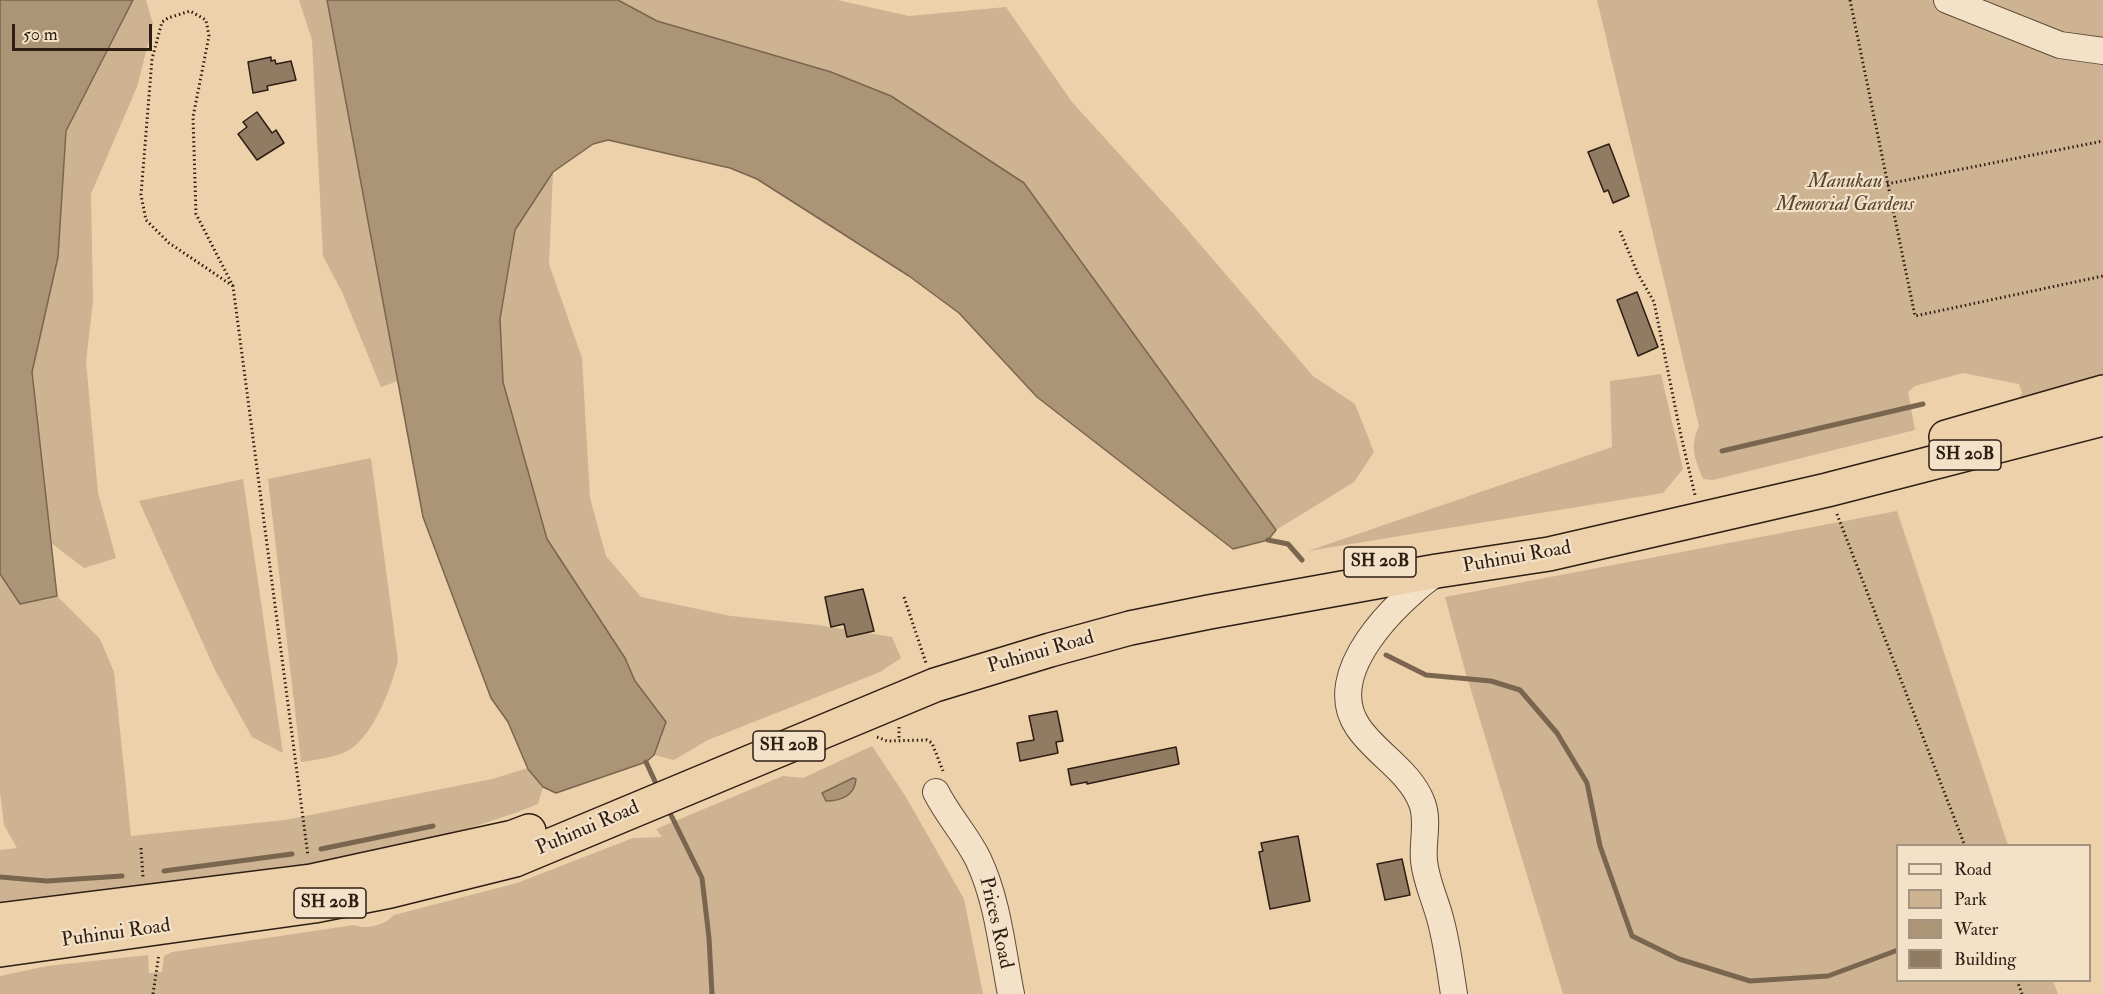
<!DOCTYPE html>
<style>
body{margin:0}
#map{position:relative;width:2103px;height:994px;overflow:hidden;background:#edd1ab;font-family:"IM FELL Double Pica",serif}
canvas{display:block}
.legend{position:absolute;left:1896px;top:844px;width:195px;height:138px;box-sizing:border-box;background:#f3e1c8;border:2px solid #a49380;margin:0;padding:8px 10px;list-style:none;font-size:18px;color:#2e1e13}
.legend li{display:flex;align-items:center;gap:12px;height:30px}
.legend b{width:30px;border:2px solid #a49380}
.scale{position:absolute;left:12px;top:24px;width:140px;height:27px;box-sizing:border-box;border:3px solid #2e1e13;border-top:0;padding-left:8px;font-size:18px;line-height:21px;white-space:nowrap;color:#2e1e13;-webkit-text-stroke:4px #f3e1c8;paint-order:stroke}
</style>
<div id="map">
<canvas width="2103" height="994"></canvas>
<ul class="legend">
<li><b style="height:8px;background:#f3e1c8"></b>Road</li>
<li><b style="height:16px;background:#cdb391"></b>Park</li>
<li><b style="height:16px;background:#ac9477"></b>Water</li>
<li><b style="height:16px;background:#917b62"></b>Building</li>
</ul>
<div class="scale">50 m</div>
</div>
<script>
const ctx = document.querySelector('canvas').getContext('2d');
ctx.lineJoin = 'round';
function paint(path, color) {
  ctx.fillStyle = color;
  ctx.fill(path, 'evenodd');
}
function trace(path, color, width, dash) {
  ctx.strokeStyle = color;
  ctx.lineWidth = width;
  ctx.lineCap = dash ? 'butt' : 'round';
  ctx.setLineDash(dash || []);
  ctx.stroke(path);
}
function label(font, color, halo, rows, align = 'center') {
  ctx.font = font + ' "IM FELL Double Pica",serif';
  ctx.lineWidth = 4.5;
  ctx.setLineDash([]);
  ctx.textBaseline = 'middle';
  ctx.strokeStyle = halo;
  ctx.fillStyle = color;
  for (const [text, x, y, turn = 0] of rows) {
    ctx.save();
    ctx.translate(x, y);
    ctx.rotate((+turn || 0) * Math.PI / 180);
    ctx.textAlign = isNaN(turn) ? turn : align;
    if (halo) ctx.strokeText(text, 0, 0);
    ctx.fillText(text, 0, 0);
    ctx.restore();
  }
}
paint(new Path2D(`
 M0,0H146L153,24L137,87L91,194L93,301L86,362L98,493L116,558L84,568L51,543L57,596L100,639L114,672L131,836L285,820L492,779L528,768L508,722L491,698L423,517L398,381L381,387L342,292L323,256L312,40L299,0H837L909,16L1006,7L1072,102L1180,221L1313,376L1355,404L1374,452L1354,482L1276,530L1268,540L1233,549L1037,397L959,313L909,276L757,179L730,168L608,140L593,144L553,172L549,264L582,358L590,498L606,556L641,597L731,616L818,625L892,637L901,658L880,672L708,740L674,760L654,755L639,765L556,793L543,787L538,804L518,812L383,857L232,873L0,908V850L17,848L4,825L0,792Z
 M1597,0H2103V374L2018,400L2022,393L2019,384L1963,373L1915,386L1908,392L1915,430L1713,480L1703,479C1695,457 1689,449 1699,426Z
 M1661,374L1683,469L1663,493L1308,551L1612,447L1610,381Z
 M371,458L398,660C392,687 371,743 343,753C330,758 315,760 301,762L268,479Z
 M243,479L283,753L252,737L215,670L139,501Z
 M1897,511L2008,845L1898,846V980L2053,981L2058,994H1563L1464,667L1445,597Z
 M872,746L906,797L964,899L983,994H0V976L47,966L148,955L149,973L162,972L164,956L172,952L354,925C367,930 385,925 394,915L517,883L633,838L662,837L656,829L783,776L803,778Z`), '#cdb391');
const water = new Path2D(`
 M0,0H133L66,131L58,257L32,372L57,596L20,604L0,574Z
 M327,0H618L657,21L831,72L891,96L1024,183L1276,530L1268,540L1233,549L1037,397L959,313L909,276L757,179L730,168L608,140L593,144L553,172L515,230L500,319L503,382L547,539L625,658L635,681L666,722L654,755L646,762L556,793L543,787L528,769L508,722L491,698L423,517Z
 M853,778L856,779C855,796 840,801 826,801L822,793Z`);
paint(water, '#ac9477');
trace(water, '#7a654f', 1.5);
trace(new Path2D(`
 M1722,451L1923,404
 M1268,540L1288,544L1302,560
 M1386,655L1426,675L1491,681L1520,690L1557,733L1587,783L1600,846L1632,936L1679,959L1750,981L1828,976L1898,950
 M646,762L659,790
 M668,809L702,878L709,938L712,994
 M321,849L433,826
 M164,871L292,854
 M0,877L47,881L122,876`), '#7a654f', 5);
const building = new Path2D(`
 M271,57V61L275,60L276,64L291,61L296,80L267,86L268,90L253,93L248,62Z
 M257,112L272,133L276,130L284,143L257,160L238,134L247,127L243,122Z
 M1609,144L1629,196L1613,203L1608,190L1604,192L1588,152Z
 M1637,292L1658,347L1638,356L1617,300Z
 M863,589L874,631L847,637L844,624L831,627L825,597Z
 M1057,711L1063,741L1056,742L1058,753L1020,761L1017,743L1034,740L1029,716Z
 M1176,747L1179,764L1087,784V782L1071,785L1068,769Z
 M1298,836L1310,901L1270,909L1259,852L1263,851L1261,843Z
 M1402,859L1410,895L1385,900L1377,864Z`);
paint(building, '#917b62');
trace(building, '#2e1e13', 1.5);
const minor = new Path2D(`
 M1947,0L2060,45L2103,51
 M1437,572C1397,601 1321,673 1358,727C1376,754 1410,771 1422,803C1429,821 1422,842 1424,861C1426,881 1435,899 1440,918C1447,943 1450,969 1454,994
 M936,792C948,816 966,835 978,859C998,901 1002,949 1011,994`);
const highway = new Path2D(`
 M1946,437L2103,392
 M0,920L311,881L513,837L529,831
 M0,950L314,906L390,891L515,860L935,685L1050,650L1130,628L1209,612L1437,571L1549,554L1827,490L2103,419`);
trace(minor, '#5e4b39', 28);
trace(highway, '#2e1e13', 36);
trace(new Path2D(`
 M1850,0L1915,316L2103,276
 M1887,184L2103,141
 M1620,231L1638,274L1654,302L1681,436L1695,495
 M233,286L169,243L146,220L141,195L152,59L162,22L168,18L190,11L206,20L209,36L193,117L196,214L233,286L308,856
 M1837,514L1965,846
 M904,597L926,663
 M899,727V740
 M877,737L887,741L927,740L932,743L943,771
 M141,848L143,877
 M2017,980L2022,994
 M153,994L159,954`), '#2e1e13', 3, [1.5, 3]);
trace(minor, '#f3e1c8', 26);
trace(highway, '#edd1ab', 33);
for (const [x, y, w] of [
 [1965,455,72],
 [1380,562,72],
 [789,746,72],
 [330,903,72]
]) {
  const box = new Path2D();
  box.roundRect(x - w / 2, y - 15, w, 30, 4.5);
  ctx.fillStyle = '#f3e1c8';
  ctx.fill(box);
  trace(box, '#2e1e13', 1.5);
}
label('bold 18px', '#2e1e13', null, [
 ["SH 20B",1965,455],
 ["SH 20B",1380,562],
 ["SH 20B",789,746],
 ["SH 20B",330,903]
]);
label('italic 20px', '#564332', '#f3e1c8', [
 ["Manukau",1845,183],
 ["Memorial Gardens",1845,206]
]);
label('20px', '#2e1e13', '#f3e1c8', [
 ["Puhinui Road",1517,558,-10],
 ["Puhinui Road",1041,653,-16],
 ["Puhinui Road",588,829,-23],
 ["Prices Road",995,923,77],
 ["Puhinui Road",116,934,-8]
]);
</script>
